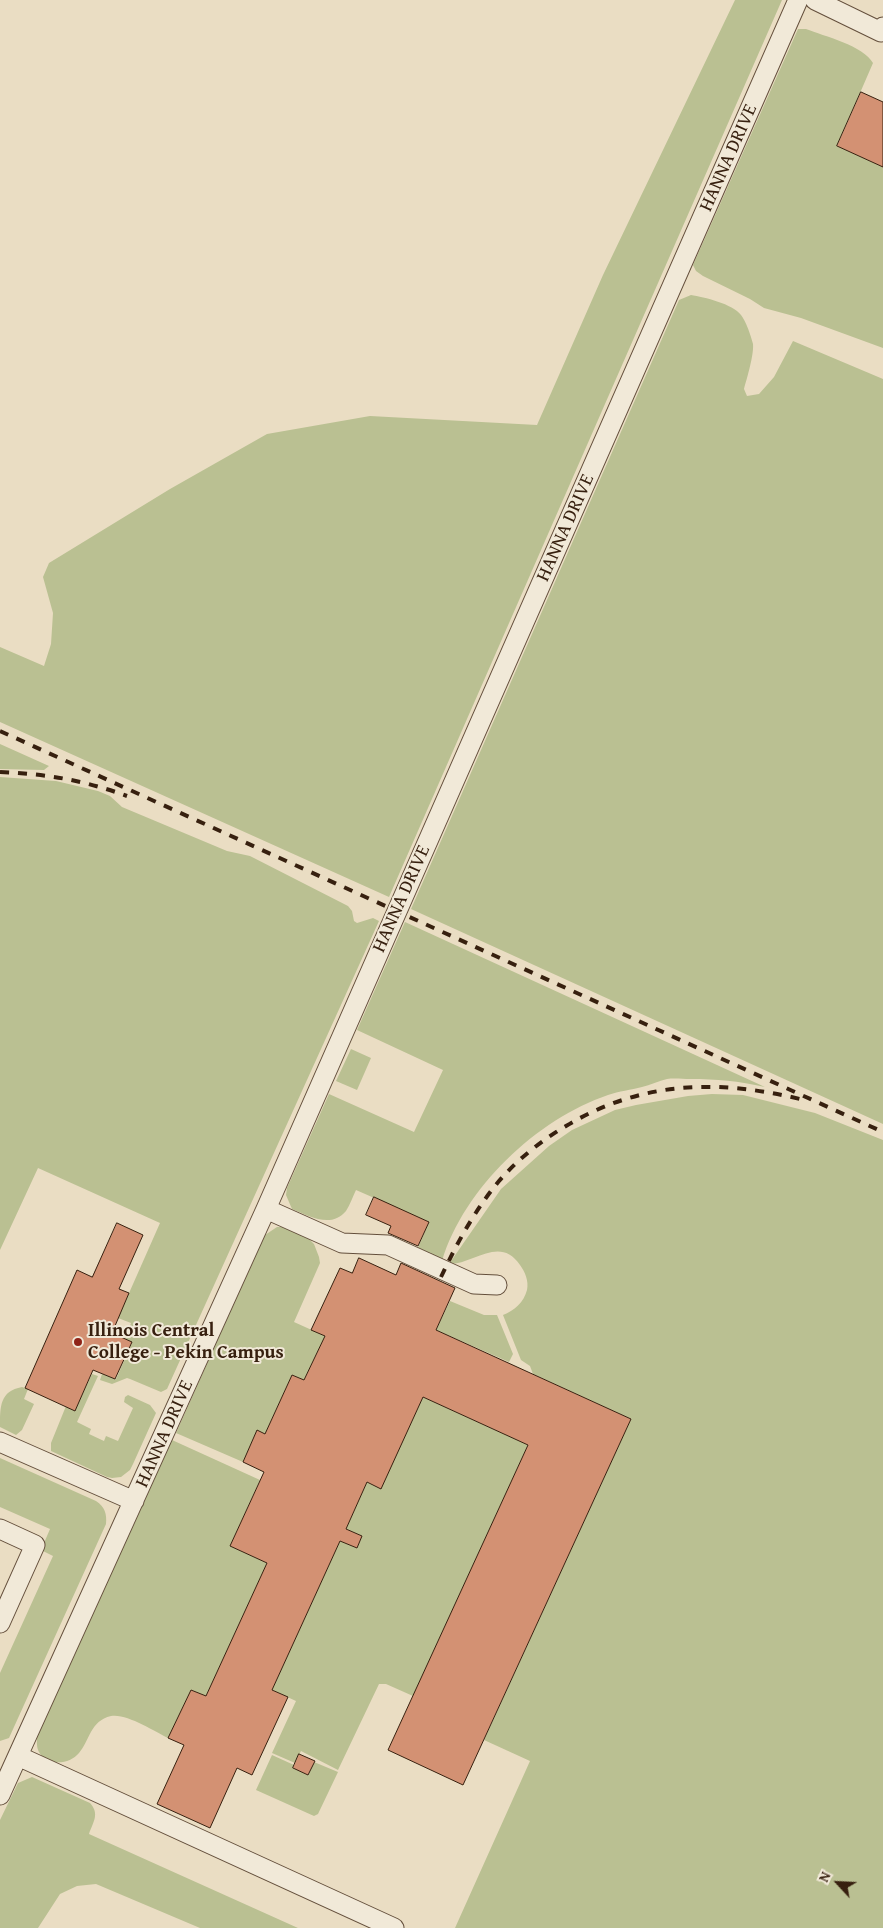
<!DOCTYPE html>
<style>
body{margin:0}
#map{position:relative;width:883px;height:1928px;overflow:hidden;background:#eaddc3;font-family:"Gentium Book Plus",serif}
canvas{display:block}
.north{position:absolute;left:813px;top:1858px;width:50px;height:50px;-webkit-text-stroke:4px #f1e9d8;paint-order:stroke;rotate:295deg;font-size:14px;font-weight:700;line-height:20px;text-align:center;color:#37200f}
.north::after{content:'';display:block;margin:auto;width:18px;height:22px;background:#37200f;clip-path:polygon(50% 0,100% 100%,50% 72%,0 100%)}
</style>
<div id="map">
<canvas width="883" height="1928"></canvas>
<div class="north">N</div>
</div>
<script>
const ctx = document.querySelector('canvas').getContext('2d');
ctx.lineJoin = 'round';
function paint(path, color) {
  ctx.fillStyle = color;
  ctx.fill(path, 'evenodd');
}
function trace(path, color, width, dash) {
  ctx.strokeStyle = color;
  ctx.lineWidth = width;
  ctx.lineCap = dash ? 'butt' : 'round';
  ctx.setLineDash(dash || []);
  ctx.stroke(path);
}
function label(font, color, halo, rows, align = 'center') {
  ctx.font = font + ' "Gentium Book Plus",serif';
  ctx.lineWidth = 4;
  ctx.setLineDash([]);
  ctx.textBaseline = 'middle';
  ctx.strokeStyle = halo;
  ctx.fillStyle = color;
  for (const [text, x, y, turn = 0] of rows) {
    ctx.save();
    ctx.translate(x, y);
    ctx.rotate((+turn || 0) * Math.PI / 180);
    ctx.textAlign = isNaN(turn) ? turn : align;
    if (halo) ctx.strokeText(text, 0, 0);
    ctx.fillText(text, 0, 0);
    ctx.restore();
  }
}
paint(new Path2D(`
 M735,0H782L389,897L0,722V647L44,666L51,644L53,613L43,577L49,563L170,489L267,434L370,416L537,425L603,275Z
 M798,29H806C824,36 864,46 873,63L837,146L883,167V348L801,318L764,308L750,299L703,276L696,271L693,265Z
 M691,295C704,297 733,304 741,315C746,321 751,336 753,344C754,355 747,378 744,389L747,396L759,394L774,377L793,341L883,379V1124L411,909L679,300Z
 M0,744L49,766L44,770L0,769Z
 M0,777L56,781L98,791L110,796L122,807L227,851L250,856L348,906L352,911L354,921L357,923L373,918L379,921L167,1389L161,1392L130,1379L127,1378L112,1384L100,1380L102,1374L116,1379L132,1343L125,1339L131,1323L118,1318L160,1223L38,1168L0,1250Z
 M405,922L765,1087C738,1081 717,1079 690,1079C683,1079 674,1078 667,1079C659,1081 650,1085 642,1087C631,1090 619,1091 608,1095C537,1119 464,1188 442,1261L417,1250L429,1222L356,1190C353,1196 350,1205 346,1211C331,1229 309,1216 292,1209L286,1195L287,1188L329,1094L414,1132L443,1070L357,1030Z
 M351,1049L371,1058L357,1090L336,1081Z
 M712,1094L743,1095L815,1113L883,1140V1928H455L530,1761L484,1740L631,1419L533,1374L530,1366L521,1360L503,1315C514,1311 524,1302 527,1290C529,1281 525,1272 520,1265C500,1235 474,1264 449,1264L501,1189L549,1146L572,1130L615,1110L636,1105L688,1096Z
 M277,1227H284L309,1239L314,1244L319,1257L320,1263L294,1322L325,1336L304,1380L292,1375L265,1434L257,1431L243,1462L176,1433L261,1243L265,1235Z
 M450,1301L484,1315H497L513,1354L509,1362L436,1330Z
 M92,1374L98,1376L77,1422L91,1429L89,1434L104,1441L106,1436L118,1441L133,1408L124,1402L125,1397L128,1395L150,1405L156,1413L133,1464L130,1470L121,1477L112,1478L107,1477L51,1451V1443L66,1406L75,1410Z
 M22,1387L28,1389L24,1399L34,1404L22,1430L16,1435L0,1427C0,1406 0,1391 22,1387Z
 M423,1397L528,1445L413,1696L386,1684H379L338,1770L301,1751L295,1763L272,1753L296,1701L272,1690L340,1541L357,1548L362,1536L346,1529L367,1482L380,1488Z
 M172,1440L260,1480L230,1546L267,1563L206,1696L191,1690L168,1738C154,1731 126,1713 111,1716C90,1721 90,1740 79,1753C70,1764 51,1766 41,1755C36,1749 37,1743 37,1736Z
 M0,1458L96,1501C105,1507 107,1514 106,1524L9,1738L0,1741V1673L53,1556L41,1550L50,1529L0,1507Z
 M272,1755L294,1765L293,1768L308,1775L314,1762L338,1772L318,1814L314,1816L256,1790Z
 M32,1777L90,1803C100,1814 93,1822 89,1834L298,1928H200L96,1884L77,1886L60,1894L38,1928H0V1820L18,1783Z`), '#bac092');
const building = new Path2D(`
 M861,92L883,102V167L837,146Z
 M374,1197L429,1222L418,1246L388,1233L391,1226L366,1215Z
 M117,1223L143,1235L119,1289L129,1293L112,1333L132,1342L115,1379L93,1370L75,1411L25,1388L77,1270L92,1277Z
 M359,1258L396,1275L401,1263L455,1288L436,1330L631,1419L463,1785L388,1750L528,1445L423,1397L381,1489L367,1482L346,1529L362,1536L357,1548L340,1541L272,1690L288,1697L252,1775L237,1768L210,1828L157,1804L184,1745L168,1738L191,1690L206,1696L267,1563L230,1546L264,1472L243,1462L257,1430L265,1434L292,1375L304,1380L325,1336L311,1330L340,1268L352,1273Z
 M299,1754L315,1761L308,1775L293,1768Z`);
paint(building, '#d39173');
trace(building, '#37200f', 1);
const minor = new Path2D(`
 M815,0L881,32L883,27
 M266,1209L342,1243L388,1245L474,1284L497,1285
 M0,1442L134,1501
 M0,1529L35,1545L0,1623
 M18,1756L394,1928
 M0,1795L266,1209L798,0`);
trace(minor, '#644f3c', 21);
trace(minor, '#f1e9d8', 19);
trace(new Path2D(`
 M0,731L883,1132
 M0,772C47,774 83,780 127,796
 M441,1277C457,1243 475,1210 499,1181C518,1159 542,1140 566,1126C641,1081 717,1079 800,1099`), '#37200f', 4, [9, 9]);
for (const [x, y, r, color] of [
 [78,1342,5,"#8f2418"]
]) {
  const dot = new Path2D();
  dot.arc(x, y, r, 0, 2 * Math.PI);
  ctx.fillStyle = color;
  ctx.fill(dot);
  trace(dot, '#f1e9d8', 2);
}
label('19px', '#37200f', '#f1e9d8', [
 ["HANNA DRIVE",729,158,-66],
 ["HANNA DRIVE",566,528,-66],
 ["HANNA DRIVE",402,899,-66],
 ["HANNA DRIVE",165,1434,-66]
]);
label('bold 19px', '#37200f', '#f1e9d8', [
 ["Illinois Central",88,1331],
 ["College - Pekin Campus",88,1353]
], 'left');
</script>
